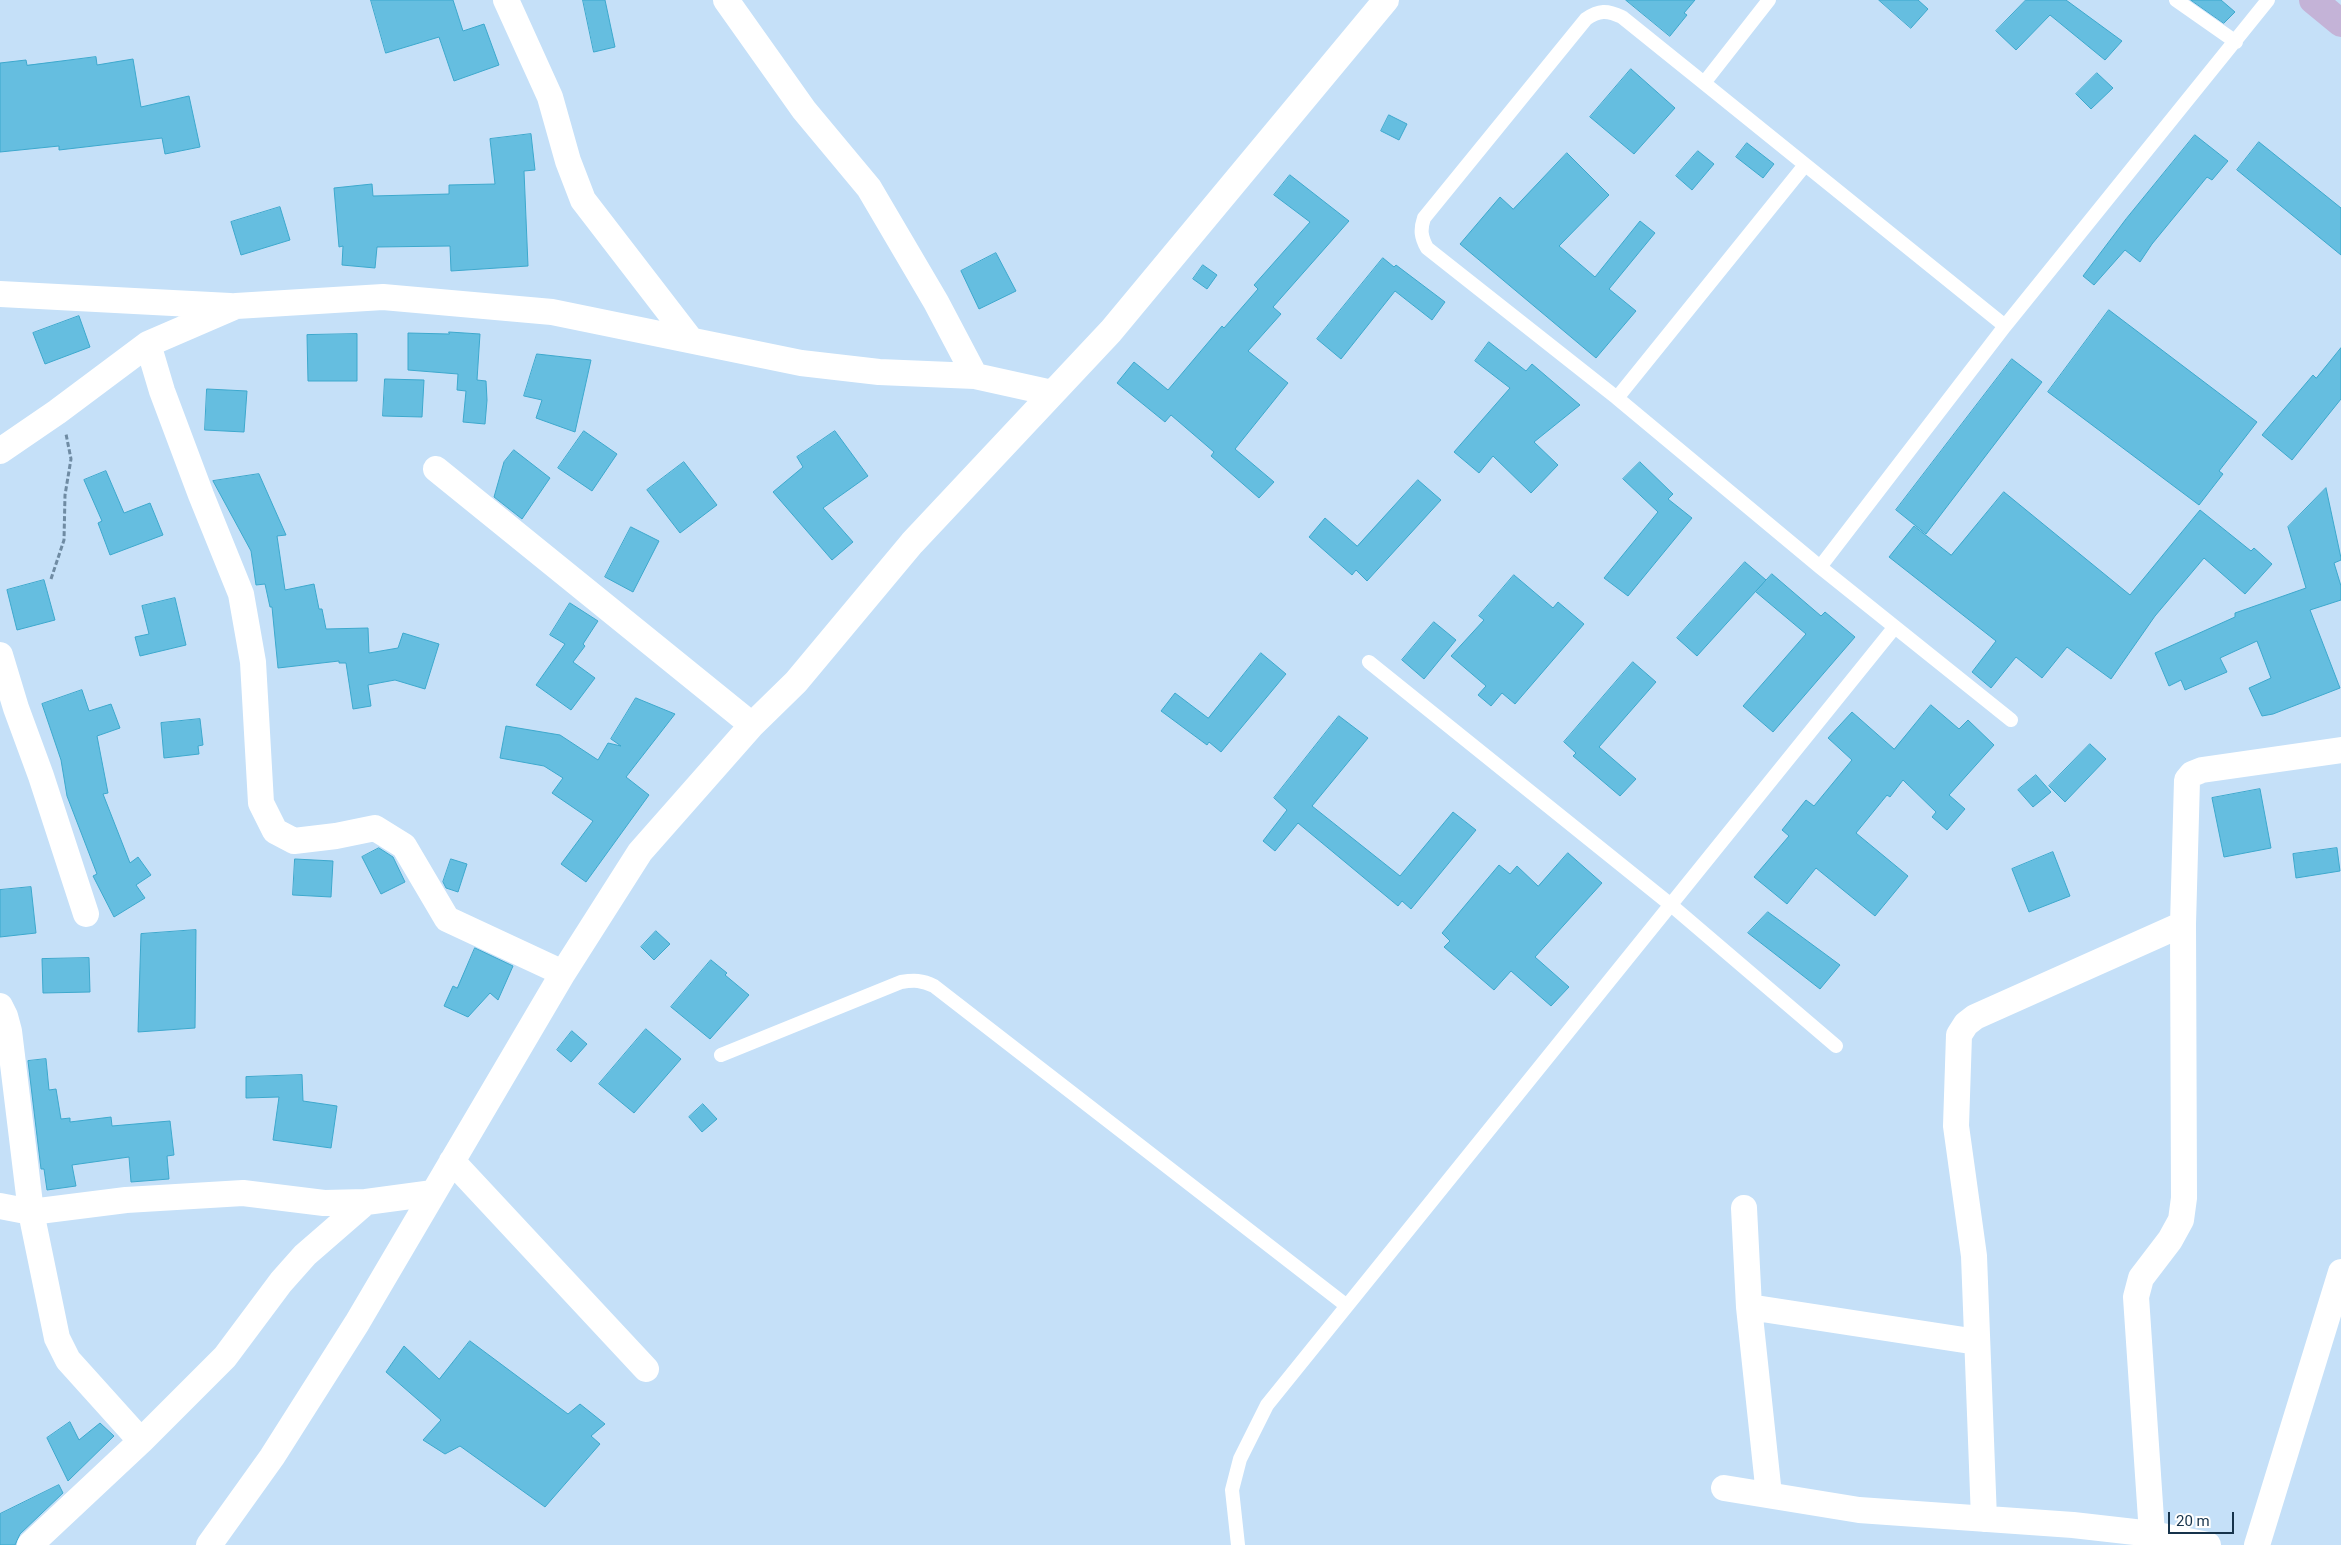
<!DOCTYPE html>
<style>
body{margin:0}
#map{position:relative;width:2341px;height:1545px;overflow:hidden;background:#c5e0f8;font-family:Roboto,sans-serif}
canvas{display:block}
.scale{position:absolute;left:2168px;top:1512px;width:66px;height:22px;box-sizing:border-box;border:2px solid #16334b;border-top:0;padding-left:6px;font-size:15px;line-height:18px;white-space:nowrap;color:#16334b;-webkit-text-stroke:4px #fefefe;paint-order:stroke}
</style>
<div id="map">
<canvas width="2341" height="1545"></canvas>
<div class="scale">20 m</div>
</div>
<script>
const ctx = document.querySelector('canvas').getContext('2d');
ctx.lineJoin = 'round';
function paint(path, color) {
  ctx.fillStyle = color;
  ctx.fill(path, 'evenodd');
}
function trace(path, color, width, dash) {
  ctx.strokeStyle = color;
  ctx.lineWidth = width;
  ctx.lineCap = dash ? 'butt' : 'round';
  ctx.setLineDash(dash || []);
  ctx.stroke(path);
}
const building = new Path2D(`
 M371,0H453L463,31L484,24L499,65L454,81L439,37L386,53Z
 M583,0H605L615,47L594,52Z
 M1626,0H1695L1684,13L1687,15L1670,36Z
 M1879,0H1918L1928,9L1911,28Z
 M2026,0H2066L2122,41L2105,60L2050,15L2016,50L1996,31Z
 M2191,0H2221L2235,12L2224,23Z
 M96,57L97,65L133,59L141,107L189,96L200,147L165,154L162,138L59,150V146L0,152V63L26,60L27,65Z
 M1631,69L1675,108L1634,154L1590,117Z
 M2097,73L2113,88L2091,109L2076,94Z
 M1389,115L1407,124L1399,140L1381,131Z
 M531,134L535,170L524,171L528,266L451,271L450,246L377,247L375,268L342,265L343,246L339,247L334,188L372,184L373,196L449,194V185L495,184L490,139Z
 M2195,135L2228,161L2212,180L2207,177L2152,244L2140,262L2125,250L2094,285L2083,276L2126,219Z
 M2259,142L2341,208V255L2237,170Z
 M1747,143L1774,164L1763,178L1736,157Z
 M1698,151L1714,164L1692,190L1676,176Z
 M1567,153L1609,195L1559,246L1595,277L1640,221L1655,233L1609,289L1636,311L1596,358L1460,244L1500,197L1513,209Z
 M1290,175L1349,221L1273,307L1281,314L1248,351L1288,383L1235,449L1274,482L1259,498L1211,456L1214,452L1171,415L1165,422L1117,383L1134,362L1168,390L1222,326L1224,328L1258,289L1254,285L1310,222L1274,195Z
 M280,207L290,240L241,255L231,222Z
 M996,253L1016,291L979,309L961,271Z
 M1383,258L1394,267L1396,265L1445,302L1432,320L1395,291L1341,359L1317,339Z
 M1203,265L1217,275L1207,289L1193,279Z
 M2109,310L2257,422L2219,471L2223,474L2199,505L2048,392Z
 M79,316L90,347L45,364L33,333Z
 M449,332L480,334L477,380L486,381L487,400L485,424L463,422L466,391L457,390L458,374L408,370V333L449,334Z
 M357,334V381H308L307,335Z
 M1489,342L1526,371L1532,364L1580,405L1534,442L1558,465L1531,493L1493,456L1479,473L1454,452L1510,388L1475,361Z
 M2341,348V399L2292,460L2262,435L2313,375L2316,378Z
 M537,354L591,360L575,432L536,418L542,400L524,396Z
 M2012,359L2042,382L1926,534L1896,510Z
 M385,379L424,380L422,417L383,416Z
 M207,389L247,391L244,432L205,430Z
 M584,431L617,454L592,491L558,468Z
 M835,431L868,476L823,508L853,542L832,560L773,492L803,467L797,457Z
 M514,450L550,478L522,519L494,497L504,462Z
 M684,462L717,505L680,533L647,490Z
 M1640,462L1673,494L1668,499L1692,518L1628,596L1604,578L1658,512L1623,479Z
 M106,471L124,513L150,503L163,535L110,555L98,523L102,521L84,480Z
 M259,474L286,535L277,536L285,590L314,584L319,609H322L326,629L368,628L369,653L398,648L403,633L439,644L425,689L395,680L368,685L371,706L353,709L346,663H339V661L278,668L272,607H270L265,584L256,585L251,551L213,481Z
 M1418,480L1441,500L1367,581L1356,570L1352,575L1309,537L1325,518L1357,546Z
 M2326,488L2341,558V560L2334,563L2341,586V600L2310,610L2340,688L2273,714L2262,716L2249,688L2271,678L2257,641L2220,658L2227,672L2185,690L2181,680L2169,686L2155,653L2235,617V613L2306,588L2288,527Z
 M2004,492L2130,595L2200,510L2251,551L2254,548L2272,564L2245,594L2204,558L2155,616L2111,679L2067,647L2042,678L2016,657L1991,688L1972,672L1996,641L1889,557L1914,526L1951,555Z
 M631,527L659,541L633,592L605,577Z
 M1745,562L1766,580L1697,656L1677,638Z
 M1772,574L1821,616L1825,612L1855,637L1773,732L1743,706L1806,634L1756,592Z
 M1514,575L1553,608L1558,602L1584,624L1515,704L1502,693L1491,706L1478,695L1486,686L1451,656L1484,620L1479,616Z
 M44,580L55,620L17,630L7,590Z
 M175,598L186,645L140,656L135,637L149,634L142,606Z
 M570,603L598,621L583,644L585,646L573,662L595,678L571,710L536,685L565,644L550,635Z
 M1434,622L1456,640L1424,679L1402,660Z
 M1261,653L1286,674L1221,752L1209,742L1207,745L1161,711L1175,693L1208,718Z
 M1633,662L1656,682L1599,747L1636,779L1620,796L1573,756L1576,753L1564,742Z
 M82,690L89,711L111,704L120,728L97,736L108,793L103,794L130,863L138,857L151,875L136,885L145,898L114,917L93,876L97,874L67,796L61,760L42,704Z
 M636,698L675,714L626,777L649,795L586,882L561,864L593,821L552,793L563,778L544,766L500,758L506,726L560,735L598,760L608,743L621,746L611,739Z
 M1931,705L1959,729L1968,720L1994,745L1949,795L1965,809L1947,830L1932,817L1936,812L1903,780L1890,797L1887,795L1856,833L1908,876L1875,916L1816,868L1787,904L1754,877L1789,836L1782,830L1806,800L1814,806L1852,760L1828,738L1852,712L1894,749Z
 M1339,716L1368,738L1312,806L1400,876L1453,812L1476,830L1411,909L1402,901L1398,906L1298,823L1275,851L1263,841L1287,810L1274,798Z
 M200,719L203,745L198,746L199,754L164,758L161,723Z
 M2090,744L2106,759L2065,802L2049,786Z
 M2036,775L2051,792L2033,807L2018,790Z
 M2260,789L2271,848L2224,857L2212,798Z
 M379,848L393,857L405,882L381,894L362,857Z
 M2337,848L2340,871L2296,878L2293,854Z
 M2053,852L2070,896L2029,912L2012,869Z
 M1568,853L1602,883L1535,957L1569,987L1551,1006L1511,971L1494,990L1444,947L1450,941L1442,933L1499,865L1510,874L1517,866L1538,886Z
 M295,859L333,861L331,897L293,895Z
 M451,859L467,864L458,892L446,888L443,882Z
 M31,887L36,933L0,937V890Z
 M1768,912L1840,965L1820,989L1748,933Z
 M196,930L195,1028L138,1032L141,934Z
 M656,931L670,944L654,960L641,947Z
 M475,948L513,966L498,1000L490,993L468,1017L444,1006L453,986L457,988Z
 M89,958L90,992L43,993L42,959Z
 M711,960L727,973L725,975L749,995L710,1039L671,1007Z
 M646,1029L681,1059L634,1113L599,1084Z
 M572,1031L587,1044L571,1062L557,1050Z
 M46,1059L49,1090L56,1089L61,1119L70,1118V1122L111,1117L112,1126L170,1121L174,1155L167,1156L169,1179L131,1182L129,1157L72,1165L76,1186L47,1190L44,1169H41L28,1061Z
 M302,1075L303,1101L337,1106L331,1148L273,1140L279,1097L246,1098V1077Z
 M703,1104L717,1119L702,1132L689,1117Z
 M470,1341L568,1414L580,1404L605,1424L591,1436L600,1444L545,1507L460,1446L445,1454L423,1440L441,1420L386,1372L404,1346L439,1379Z
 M70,1422L79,1440L100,1423L114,1436L68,1481L47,1438Z
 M59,1485L63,1493L20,1534L15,1545H0V1514Z`);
paint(building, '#65bee0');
trace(building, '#3da8cd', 1);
trace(new Path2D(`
 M51,579L64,540L65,495L71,459L66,434`), '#6f8ba3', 3, [5, 2.5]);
trace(new Path2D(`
 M1769,0L1704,83L1622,17C1607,10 1599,10 1586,19L1424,218C1420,230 1421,237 1427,248L1617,398L1820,567L2011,720
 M2176,0L2236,42
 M1704,83L2005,326
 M1617,398L1805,165
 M1820,567L2005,326L2268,0
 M1369,662L1671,905L1836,1046
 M721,1055L901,982C914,980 922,980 934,986L1347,1306
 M1238,1545L1232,1490L1240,1459L1267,1405L1894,628`), '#fff', 14);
trace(new Path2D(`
 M506,0L550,97L568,161L583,200L690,339
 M726,0L804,110L869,188L936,302L975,376
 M0,294L230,306
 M148,344L162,391L201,495L241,594L253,662L261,803L275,831L294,841L336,836L375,828L404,846L447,919L563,973
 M0,451L57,412L148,344L236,306L383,297L552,312L801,363L879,372L975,376L1052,393
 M436,469L752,725
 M0,655L16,708L41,776L86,914
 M0,1006L5,1016L9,1031L31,1212L57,1338L68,1360L141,1441
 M452,1161L646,1369
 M0,1206L31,1212L126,1200L243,1193L324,1203L366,1202
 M1744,1208L1749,1307L1769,1495
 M1749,1307L1977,1342
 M1724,1488L1859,1510L2073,1525L2152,1534L2208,1545
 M1984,1519L1974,1256L1956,1126L1959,1035L1966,1024L1975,1017L2183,924
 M2152,1534L2136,1297L2141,1278L2170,1240L2181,1220L2184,1198L2183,924L2187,780L2192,774L2202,770L2341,750
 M30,1545L141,1441L225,1357L281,1282L305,1255L366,1202L433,1193
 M209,1545L272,1457L357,1323L563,973L640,852L752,725L796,682L912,543L1111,331L1386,0
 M2257,1545L2341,1272`), '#fff', 26);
trace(new Path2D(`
 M2313,0L2341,23`), '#c4b3d7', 28);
</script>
